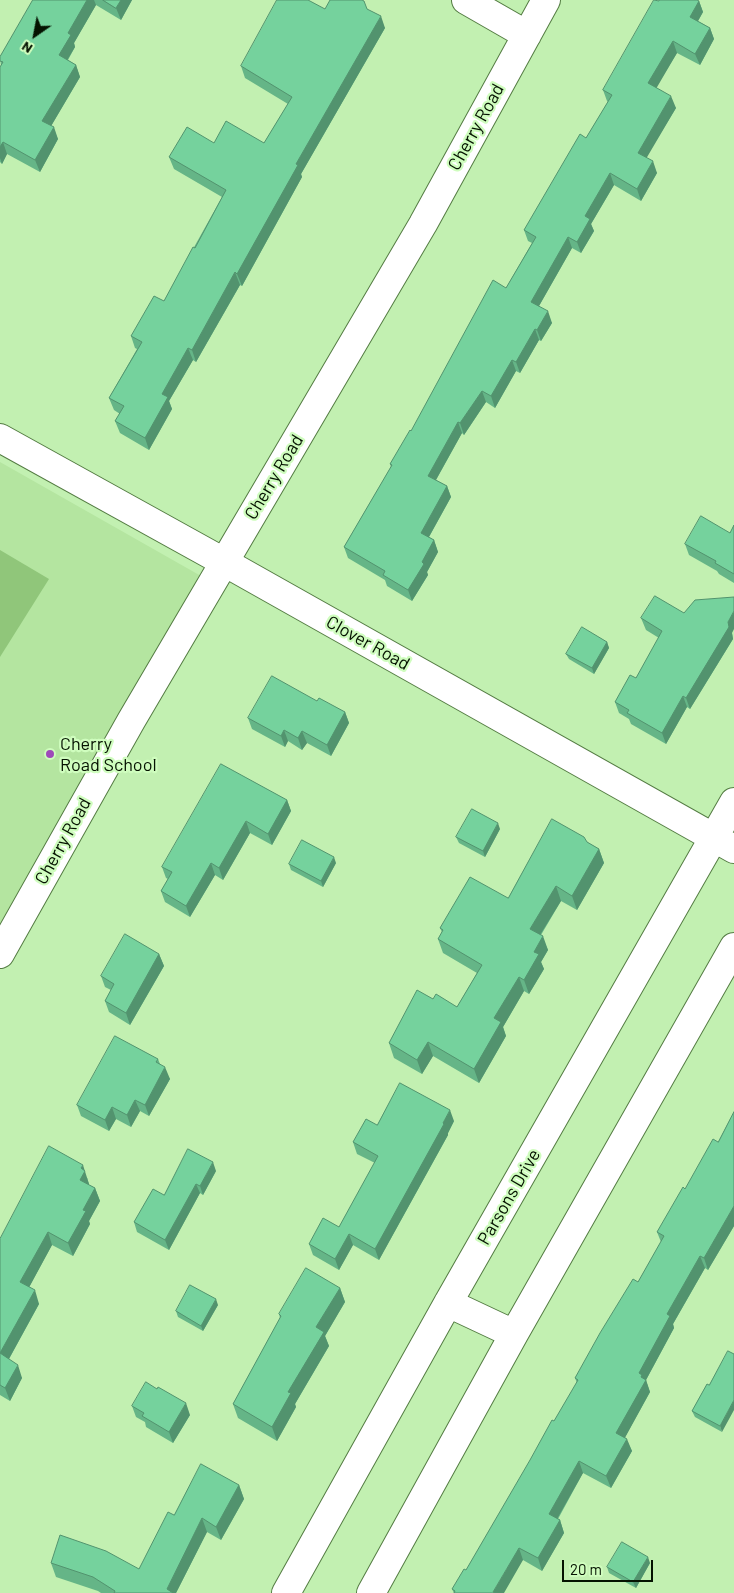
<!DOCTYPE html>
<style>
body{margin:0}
#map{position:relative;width:734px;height:1593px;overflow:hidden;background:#c2f0b1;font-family:Barlow,sans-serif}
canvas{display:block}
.north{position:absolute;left:10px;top:10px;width:50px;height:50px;-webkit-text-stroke:4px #cffdbe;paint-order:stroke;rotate:213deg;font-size:14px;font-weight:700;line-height:20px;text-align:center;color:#051301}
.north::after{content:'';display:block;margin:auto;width:18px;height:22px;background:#051301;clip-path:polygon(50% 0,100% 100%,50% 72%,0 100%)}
.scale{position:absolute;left:562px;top:1560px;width:91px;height:22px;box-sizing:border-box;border:2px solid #051301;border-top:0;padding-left:6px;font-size:15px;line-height:18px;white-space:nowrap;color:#051301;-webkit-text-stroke:4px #cffdbe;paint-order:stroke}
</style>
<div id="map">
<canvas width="734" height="1593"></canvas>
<div class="north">N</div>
<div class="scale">20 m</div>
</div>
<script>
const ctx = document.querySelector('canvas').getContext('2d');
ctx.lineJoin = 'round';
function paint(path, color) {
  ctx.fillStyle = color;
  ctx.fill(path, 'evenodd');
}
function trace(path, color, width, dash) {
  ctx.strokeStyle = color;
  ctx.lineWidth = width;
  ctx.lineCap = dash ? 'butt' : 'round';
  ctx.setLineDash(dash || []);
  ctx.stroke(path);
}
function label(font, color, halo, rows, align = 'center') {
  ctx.font = font + ' Barlow,sans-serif';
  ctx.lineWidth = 4.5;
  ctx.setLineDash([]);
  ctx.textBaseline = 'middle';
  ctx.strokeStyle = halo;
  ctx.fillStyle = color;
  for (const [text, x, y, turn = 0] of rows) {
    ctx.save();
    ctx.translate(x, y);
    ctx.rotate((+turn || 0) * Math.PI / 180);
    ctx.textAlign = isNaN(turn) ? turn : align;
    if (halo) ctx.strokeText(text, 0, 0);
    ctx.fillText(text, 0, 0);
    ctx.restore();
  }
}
paint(new Path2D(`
 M0,462L201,576L0,932Z`), '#b4e5a0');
paint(new Path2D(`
 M0,550L49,579L0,657Z`), '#90c67a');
const minor = new Path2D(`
 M466,0L527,35
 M0,438L224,562L734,849
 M0,954L131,721L423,224L546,0
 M448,1303L514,1334
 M286,1593L448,1303L734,802
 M371,1593L514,1334L734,947`);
trace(minor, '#547c43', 30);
trace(minor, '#fff', 28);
paint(new Path2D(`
 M33,0H132L121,20L96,5L74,43L75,47L68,60L76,65L80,77L51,126L58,139L40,172L7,154L2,164L0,162V67L1,66L0,57Z
 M659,1H699L703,12L698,21L710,28L714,39L700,65L677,53L656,87L676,108L646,157L657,173L641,201L614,185L591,224L594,231L581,253L572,248L539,306L552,323L541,341L539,340L520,373L516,371L495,408L486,402L464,435L462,433L436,480L447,486L451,497L429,537L434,540L438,552L427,572L428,575L412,601L387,586L385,580L348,558L344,547L391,467L390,464L506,288L532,243L528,241L524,230L586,138L608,102L607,101L603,90Z
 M325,9H367L385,28L301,174L302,177L242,286L240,285L196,362L193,360L169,401L172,409L149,450L120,433L115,421L120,414L114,410L109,398L137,349L135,348L131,336L164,301L222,197L174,169L169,157L214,143H264L288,104L245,78L241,66Z
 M734,525V583L719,574L717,571L689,555L685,544L730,533Z
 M684,613L732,633L733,639L690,709L687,707L666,744L631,724L629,719L619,713L615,702L636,678L659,638L646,630L641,618Z
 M607,642L609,648L594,674L569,659L566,654Z
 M317,701L345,712L349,723L331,756L307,743L302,750L288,741L285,747L252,729L248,718Z
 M287,800L291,811L272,845L250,833L223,880L215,875L190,917L165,902L161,891L168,879L166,878L162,867Z
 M500,829L485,857L459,843L456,837Z
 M587,842L599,849L604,863L577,910L561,901L541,935L548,950L541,962L544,969L529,994L524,991L503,1027L506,1036L479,1083L433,1056L422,1074L394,1058L389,1043L433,999L457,1007L477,973L443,953L438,939L442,932L440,928L508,898Z
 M336,863L323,887L291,870L289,864Z
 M159,954L164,966L130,1025L109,1012L105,1001L111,990L105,987L101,976Z
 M158,1059L160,1064L170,1079L149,1116L140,1111L131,1127L116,1119L109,1131L81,1116L77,1105Z
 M734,1112V1226L708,1270L705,1268L673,1324L674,1328L646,1380L650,1392L625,1437L632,1451L611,1488L583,1473L558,1519L560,1520L564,1533L542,1571L523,1560L454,1593L452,1589L466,1570L577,1383L575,1378L638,1282L661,1242L657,1232L718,1142Z
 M454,1121L448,1133V1135L379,1260L353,1245L339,1270L313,1255L309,1244L339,1227L375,1163L357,1154L353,1142L377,1125Z
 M216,1171L203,1195L200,1193L169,1250L137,1232L134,1222L164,1195Z
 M87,1178L89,1184V1185L95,1188L100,1201L89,1221L90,1224L73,1256L52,1245L29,1287L39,1304L9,1359L22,1378L10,1401L0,1395V1239L88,1178Z
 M340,1288L345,1302L325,1336L329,1346L295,1404L296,1407L277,1441L238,1418L233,1404L280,1318L279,1314Z
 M218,1305L203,1331L178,1317L176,1311Z
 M707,1384L722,1432L695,1417L692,1411Z
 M132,1406L190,1415L173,1443L146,1427L145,1422L136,1417Z
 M239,1485L244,1499L221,1540L207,1532L176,1593H101L98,1591L56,1577L51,1563L139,1569L174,1515Z
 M650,1563L636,1588L609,1573L607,1567Z`), '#65b587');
paint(new Path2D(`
 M87,0H94L96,5L74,43L75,47L63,67L59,55L68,33Z
 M121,0H132L121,20L116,8Z
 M699,1L703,12L694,28L690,17Z
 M381,16L385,28L301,174L302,177L242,286L237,274L296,164Z
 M710,28L714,39L700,65L695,54Z
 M673,41L677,53L653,94L648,83Z
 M76,65L80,77L47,133L42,121Z
 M671,96L676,108L643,164L638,153Z
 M54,127L58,139L40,172L35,160Z
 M3,142L7,154L2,164L0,158V147Z
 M653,161L657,173L641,201L637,189Z
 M610,173L614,185L591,224L594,231L581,253L577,242L585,216Z
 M568,237L572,248L535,313L531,302Z
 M235,272L240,285L196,362L192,350Z
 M548,311L552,323L541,341L537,330Z
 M535,329L539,340L520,373L516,362Z
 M188,348L193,360L169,401L172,409L149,450L145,438L162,394Z
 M512,360L516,371L495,408L491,396Z
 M482,391L486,402L464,435L460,423Z
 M458,422L462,433L432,487L428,476Z
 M447,486L451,497L425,544L421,533Z
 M434,540L438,552L427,572L428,575L412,601L408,590L422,562Z
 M734,611V629L732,633L733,639L690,709L686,698Z
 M607,642L609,648L594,674L592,668Z
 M683,696L687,707L666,744L662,733Z
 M345,712L349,723L331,756L327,745Z
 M284,730L288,741L285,747L281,736Z
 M302,731L307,743L302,750L298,738Z
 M287,800L291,811L272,845L268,834Z
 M246,821L250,833L223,880L219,868Z
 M498,823L500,829L485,857L483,851Z
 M599,849L604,863L577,910L572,896Z
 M334,857L336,863L323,887L321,881Z
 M211,863L215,875L190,917L186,906Z
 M556,886L561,901L535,943L530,929Z
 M543,936L548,950L541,962L544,969L529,994L524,980L534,952Z
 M159,954L164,966L130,1025L126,1013Z
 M519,977L524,991L503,1027L506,1036L479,1083L474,1069L494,1018Z
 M428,1042L433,1056L422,1074L417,1060Z
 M165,1067L170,1079L149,1116L145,1105Z
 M135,1100L140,1111L131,1127L127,1115Z
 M112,1107L116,1119L109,1131L105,1120Z
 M450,1110L454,1121L448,1133V1135L379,1260L375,1249Z
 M213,1162L216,1171L203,1195L200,1186Z
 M83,1165L89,1184L85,1193L80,1180L81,1168Z
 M196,1184L200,1193L169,1250L165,1240Z
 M95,1188L100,1201L89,1221L90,1224L73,1256L68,1243L83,1210Z
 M734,1206V1226L708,1270L704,1258Z
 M48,1232L52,1245L25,1295L20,1282Z
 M349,1234L353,1245L339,1270L335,1259Z
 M700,1256L705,1268L673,1324L674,1328L646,1380L650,1392L621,1445L616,1433L639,1373L667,1314Z
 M340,1288L345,1302L325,1336L329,1346L295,1404L296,1407L277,1441L272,1427L288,1392L316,1327Z
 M35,1290L39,1304L5,1366L0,1353Z
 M216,1299L218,1305L203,1331L201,1326Z
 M18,1365L22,1378L10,1401L5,1388Z
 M734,1400V1410L722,1432L720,1426Z
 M186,1403L190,1415L173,1443L169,1432Z
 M627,1439L632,1451L611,1488L606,1476Z
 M579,1461L583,1473L553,1526L549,1514Z
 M239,1485L244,1499L221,1540L216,1527Z
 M202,1518L207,1532L176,1593H168L167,1589Z
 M560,1520L564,1533L542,1571L538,1558Z
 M519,1548L523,1560L504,1593H494L493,1592Z
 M648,1557L650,1563L636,1588L633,1582Z`), '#52936e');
const building = new Path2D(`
 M33,0H87L68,33L71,35L59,55L76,65L42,121L54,127L35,160L3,142L0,147V67L3,62L0,61V57Z
 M103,0H121L116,8Z
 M277,0H308L325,9L330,0H362L364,1L367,9L381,16L296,164L298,165L237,274L235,272L192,350L188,348L162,394L168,397L145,438L115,421L124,406L109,398L142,342L131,336L154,296L164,301L193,247L195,248L226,190L169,157L187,127L214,143L226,121L264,143L292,97L241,66Z
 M654,0L659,1V0H697L699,1L690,17L710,28L695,54L673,41L648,83L671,96L638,153L653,161L637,189L610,173L585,216L590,219L577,242L568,237L531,302L548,311L537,330L535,329L516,362L512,360L491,396L482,391L460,423L458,422L428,476L447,486L421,533L434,540L422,562L424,564L408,590L383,575L385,571L344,547L392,465L390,464L410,430L411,431L493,280L506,288L536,237L524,230L580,134L586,138L612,95L603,90Z
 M701,516L730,533L734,525V574L715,563L716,561L685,544Z
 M655,596L684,613L695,600L734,597V611L728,622L729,627L686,698L683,696L662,733L627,713L629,710L615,702L630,675L636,678L662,631L641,618Z
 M582,627L607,642L592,668L566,654Z
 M272,676L317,701L319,698L345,712L327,745L302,731L298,738L284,730L281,736L248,718Z
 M221,764L287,800L268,834L246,821L219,868L211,863L186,906L161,891L172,872L162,867Z
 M472,809L498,823L483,851L456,837Z
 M552,819L584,837L587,842L599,849L572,896L556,886L530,929L543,936L534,952L539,954L524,980L519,977L494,1018L501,1022L474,1069L428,1042L417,1060L389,1043L417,990L433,999L436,994L457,1007L482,965L438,939L443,930L440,928L470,877L508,898Z
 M302,840L334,857L321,881L289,864Z
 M125,934L159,954L126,1013L105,1001L114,984L101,976Z
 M115,1036L158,1059L156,1062L165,1067L145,1105L135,1100L127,1115L112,1107L105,1120L77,1105Z
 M400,1083L450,1110L443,1123L444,1124L375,1249L349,1234L335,1259L309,1244L323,1218L339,1227L378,1156L353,1142L366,1119L377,1125Z
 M734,1112V1206L704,1258L700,1256L667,1314L670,1316L639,1373L642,1375L641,1377L646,1380L616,1433L627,1439L606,1476L579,1461L549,1514L560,1520L538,1558L519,1548L493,1592L495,1593H454L455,1591L452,1589L464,1569L466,1570L530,1460L552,1420L554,1421L578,1380L575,1378L600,1333L633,1279L638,1282L664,1236L657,1232L683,1187L685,1189L713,1139L718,1142Z
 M49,1146L83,1165L81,1168L85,1171L80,1180L95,1188L83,1210L86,1211L68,1243L48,1232L20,1282L35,1290L0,1353L18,1365L5,1388L0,1385V1239Z
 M188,1149L213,1162L200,1186L196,1184L165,1240L134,1222L153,1189L164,1195Z
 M306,1268L340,1288L316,1327L324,1332L288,1392L291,1393L272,1427L233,1404L281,1316L279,1314Z
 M190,1285L216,1299L201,1326L176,1311Z
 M728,1351L734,1354V1400L720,1426L692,1411L707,1384L709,1385Z
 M146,1382L157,1389L158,1387L186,1403L169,1432L142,1416L144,1413L132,1406Z
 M201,1464L239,1485L216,1527L202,1518L167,1589L173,1593H114L115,1591L93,1577L51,1563L60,1535L106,1551L139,1569L168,1512L174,1515Z
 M622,1542L648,1557L633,1582L607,1567Z`);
paint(building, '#75d29d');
trace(building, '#52936e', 1);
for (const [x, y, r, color] of [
 [50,754,5,"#9e4ab9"]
]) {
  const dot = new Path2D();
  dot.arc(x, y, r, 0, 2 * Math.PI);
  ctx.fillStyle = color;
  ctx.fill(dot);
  trace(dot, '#cffdbe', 2);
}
label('18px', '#051301', '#cffdbe', [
 ["Cherry Road",476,127,-61],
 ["Cherry Road",274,477,-59],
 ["Clover Road",368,643,29],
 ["Cherry Road",63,841,-61],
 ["Parsons Drive",509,1197,-60]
]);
label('18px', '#051301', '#cffdbe', [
 ["Cherry",60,744],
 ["Road School",60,765]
], 'left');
</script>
